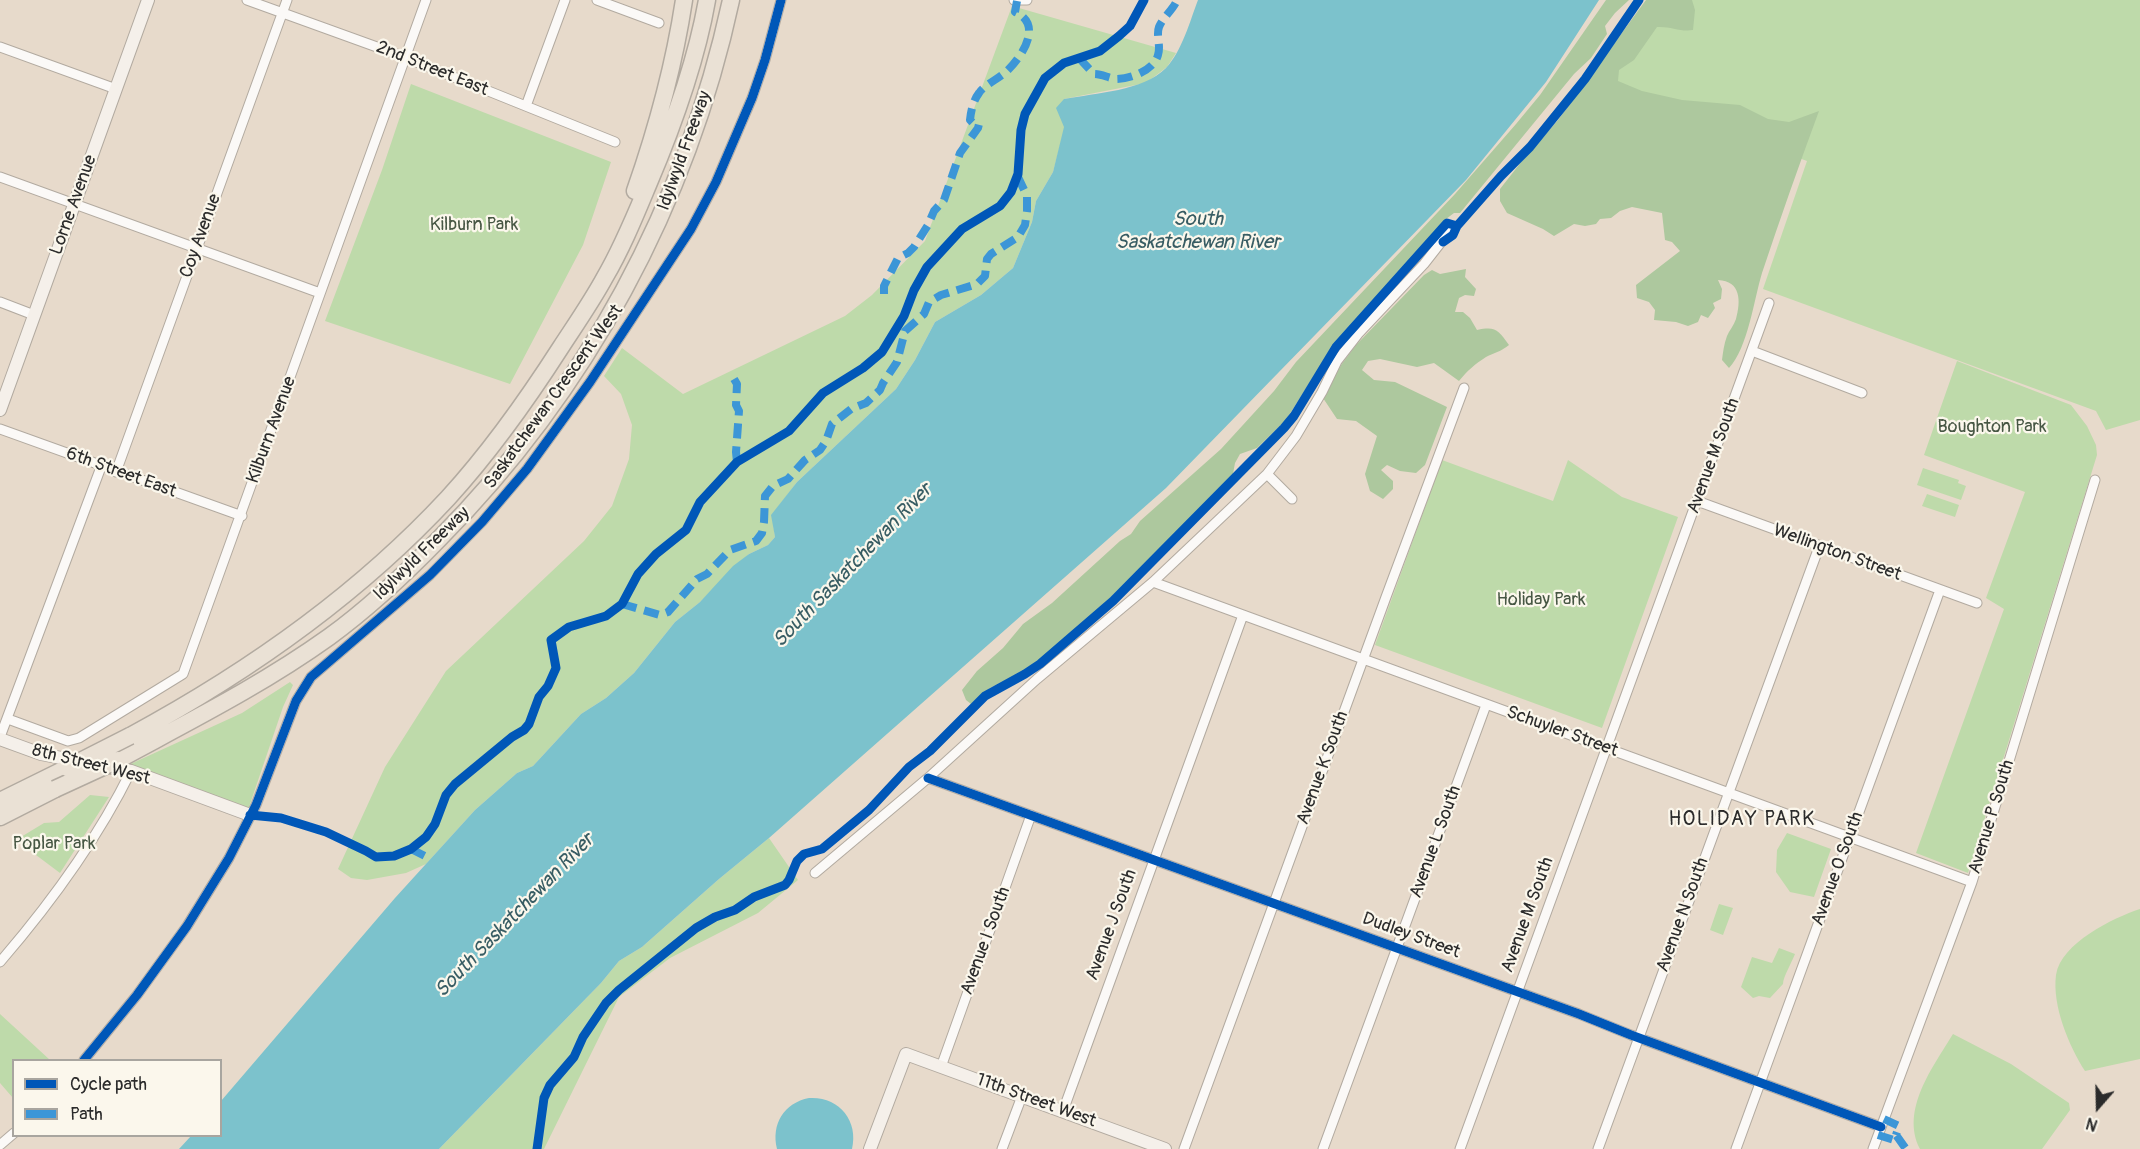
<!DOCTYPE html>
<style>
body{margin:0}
#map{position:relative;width:2140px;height:1149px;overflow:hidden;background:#e7dacb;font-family:Pangolin,sans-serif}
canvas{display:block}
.legend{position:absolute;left:12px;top:1059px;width:210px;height:78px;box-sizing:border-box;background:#fbf7ec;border:2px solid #a8a59f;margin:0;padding:8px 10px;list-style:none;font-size:18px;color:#2b2b2b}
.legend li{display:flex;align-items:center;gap:12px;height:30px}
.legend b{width:30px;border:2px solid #a8a59f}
.north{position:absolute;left:2068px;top:1077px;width:60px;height:60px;-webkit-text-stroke:4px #fbf7ec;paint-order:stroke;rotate:200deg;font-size:16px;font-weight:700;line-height:24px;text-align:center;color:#2b2b2b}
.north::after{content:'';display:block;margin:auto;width:21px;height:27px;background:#2b2b2b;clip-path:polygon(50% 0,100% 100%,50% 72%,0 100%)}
</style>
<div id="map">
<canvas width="2140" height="1149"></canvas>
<ul class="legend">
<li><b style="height:8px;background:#0057b8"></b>Cycle path</li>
<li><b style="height:8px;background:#3c96d7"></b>Path</li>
</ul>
<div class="north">N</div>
</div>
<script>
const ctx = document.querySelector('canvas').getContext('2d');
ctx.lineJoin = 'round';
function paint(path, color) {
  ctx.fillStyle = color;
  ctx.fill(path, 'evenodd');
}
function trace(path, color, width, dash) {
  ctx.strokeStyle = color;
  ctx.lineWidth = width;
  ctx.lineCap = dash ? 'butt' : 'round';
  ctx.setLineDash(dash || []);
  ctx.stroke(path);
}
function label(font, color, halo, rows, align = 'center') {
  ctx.font = font + ' Pangolin,sans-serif';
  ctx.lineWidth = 4.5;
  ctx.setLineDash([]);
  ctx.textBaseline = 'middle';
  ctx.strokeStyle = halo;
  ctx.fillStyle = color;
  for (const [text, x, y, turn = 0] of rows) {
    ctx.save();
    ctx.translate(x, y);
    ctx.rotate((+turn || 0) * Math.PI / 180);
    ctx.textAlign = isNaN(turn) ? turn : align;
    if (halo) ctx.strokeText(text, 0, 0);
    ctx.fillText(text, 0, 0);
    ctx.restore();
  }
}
paint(new Path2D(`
 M1659,0H2140V420L2106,430L2096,411L1763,289L1807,161L1599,85Z
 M1012,6L1176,53L1167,67L1146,83L1064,99L1065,127L1053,172L1036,201L1032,222L1013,268L981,295L935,322L915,360L896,389L797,482L772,515L775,537L768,545L749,554L700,602L675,622L634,673L606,698L581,714L533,766L517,773L475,810L426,864L406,873L367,880L351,878L338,869L385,767L446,671L584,541L612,506L629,459L632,425L621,394L604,376L622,348L683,394L845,316L872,295L925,241Z
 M411,84L611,162L583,245L510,384L325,321L382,170Z
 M1957,361L2071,405L2087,426L2096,445L2097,455L1968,873L1916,853L2004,609L1986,598L2025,492L1924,455Z
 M1442,460L1553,501L1568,460L1622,497L1678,517L1602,728L1375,645Z
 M1923,468L1959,480L1958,483L1966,486L1961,500L1917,485Z
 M1927,494L1959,505L1955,517L1922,506Z
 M290,682L293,685L283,707L248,810L124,767L242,713Z
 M90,795L109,797L60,873L16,840L44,823L59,822Z
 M1787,833L1831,849L1814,897L1790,892L1776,872L1777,850Z
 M769,838L798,880L758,913L670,958L619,997L544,1149H439L601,983L619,961L642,947L719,879Z
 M1719,904L1733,908L1723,935L1710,930Z
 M2140,909V1059L2085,1071C2069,1046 2052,1006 2056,975C2061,943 2113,918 2140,909Z
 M1779,948L1795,954C1792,962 1783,977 1783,984L1770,998L1759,996L1753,998L1741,987L1752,957L1772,963Z
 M0,1014L50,1060H14L13,1098L0,1083Z
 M1953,1034L2011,1064L2069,1103L2070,1110L2042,1149H1920C1900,1110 1933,1067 1953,1034Z`), '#bedaaa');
paint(new Path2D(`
 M1606,0H1629L1615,13L1605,26L1607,34L1591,58L1574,74L1460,213H1454L1446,219L1334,344L1286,420L1257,448L1240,454L1235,463L1233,474L1135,574L1088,619L1027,670L990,688L971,704L966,700L962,690L977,671L1003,648L1023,624L1052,603L1120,541L1131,534L1140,521L1221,449L1274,391L1296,362L1455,194L1516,124L1540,95Z
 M1646,0H1692L1695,10L1693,30C1680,32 1670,26 1657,27L1634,60L1619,70L1618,81L1642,91L1682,100L1740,105L1768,119L1789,122L1819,111C1799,165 1780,219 1762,273C1754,299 1748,348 1729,368L1722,360C1723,352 1724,344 1727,336C1729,331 1734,325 1736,319C1741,301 1741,281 1718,280L1722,289L1721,299L1713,303L1715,308L1708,318L1701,315L1698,322L1688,326L1676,322L1654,320L1655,310L1649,302L1637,298L1636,285L1680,251L1672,242L1665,240L1662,213L1632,207L1620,211L1611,218L1600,219L1596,224L1585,226L1574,224L1554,236L1543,229L1507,213L1500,201V189L1522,161L1558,120Z
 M1466,269L1465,277L1476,289L1474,296L1465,295L1459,298L1455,312H1463L1470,318L1477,330C1496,326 1498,330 1509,345C1502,351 1494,353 1486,357C1475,364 1467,371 1459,381L1434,363L1417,367L1380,359L1368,361L1362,370L1374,380L1395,382L1447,407L1425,465L1416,473L1400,471L1387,465L1381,470L1393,481V489L1383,499L1370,491L1365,474L1377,436L1356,421L1337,419L1323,398L1341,365L1356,345L1424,275L1432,270L1440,274Z`), '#adc89e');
paint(new Path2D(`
 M1198,0H1599L1546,82L1466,180L1166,488L769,838L719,879L642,947L619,961L601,983L439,1149H179L191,1136H220L221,1101L395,898L475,810L517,773L533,766L581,714L606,698L634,673L675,622L700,602L733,566L749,554L768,545L775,537L771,515L797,482L896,389L915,360L935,322L981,295L1013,268L1032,222L1036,201L1053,172L1064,127L1056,108L1064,99C1096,93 1143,91 1166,68C1182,51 1190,21 1198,0Z
 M809,1098C838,1096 859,1120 852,1149H777C771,1124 784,1103 809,1098Z`), '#7cc2cc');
const street = new Path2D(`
 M247,0L399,55L615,142
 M597,0L659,23
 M1014,0H1027
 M0,47L116,89
 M526,106L565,0
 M0,177L320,293
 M0,302L34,315
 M1752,351L1862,393
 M0,429L242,516
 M116,472L287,0
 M1267,474L1292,499
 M1697,501L1977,603
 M1153,582L1972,882
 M8,719L68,741L79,738L183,674L426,0
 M0,737L101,467
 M928,778L1579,1014L1631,1035L1881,1127
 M815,873L928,778L1037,679L1153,582L1267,474L1296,436L1322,392L1337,361L1358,334L1424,264L1449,232
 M0,962C50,904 97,840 131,771
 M84,1060L137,995L187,926L229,858L256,805L296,701L311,677L430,575L482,522L527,469L590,382L691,229L716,182L752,98L765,60L781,0
 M941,1067L1031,815
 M1063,1111L1243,615
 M0,1145L14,1133
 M1002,1149L1022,1096
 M1184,1149L1386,597L1464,388
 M1323,1149L1486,705
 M1460,1149L1769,303
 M1598,1149L1819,547
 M1736,1149L1940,590
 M1873,1149L1972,882L2095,480`);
const secondary = new Path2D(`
 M0,410L148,0
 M0,739L41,754L82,762
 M102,766L131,771L250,815
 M870,1149L906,1054L1165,1149`);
const highway = new Path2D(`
 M635,191C657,128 674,66 684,0
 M130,736C247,673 357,596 448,498C490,452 527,400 561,347C576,324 592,301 605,277C622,248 635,216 648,185C673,126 696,63 707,0
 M118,760C190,721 262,685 329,637C369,608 405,574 439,539C586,391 687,204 731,0
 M0,801L67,768
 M0,817L55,789`);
trace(street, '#b2aaa0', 11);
trace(secondary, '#b2aaa0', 14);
trace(highway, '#b2aaa0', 19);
trace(street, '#fbf9f7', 9);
trace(secondary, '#f5f0ea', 12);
trace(highway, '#eae1d5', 16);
const highwayBridge = new Path2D(`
 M67,768L130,736
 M55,789L118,760`);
trace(highwayBridge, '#b2aaa0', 19, []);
trace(highwayBridge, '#eae1d5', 16);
trace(new Path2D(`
 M1079,58L1094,74C1102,74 1108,78 1116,79C1131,79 1154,70 1158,55C1161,46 1156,35 1159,27C1163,17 1173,10 1177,0
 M884,294V286L898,258L908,253L914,247L928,225L934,211L944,200L960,153L978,128L979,124H974L970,120C971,111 973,101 979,93C984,85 1000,78 1008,70C1023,55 1043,24 1015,12L1017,1
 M734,379L737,384L736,405L739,411L736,452L737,462
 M622,604L660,615L668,612L697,579L707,574L730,550L756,541L762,533L764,522L765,496L773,486L788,479L805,460L820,450L826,441L832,424L851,409L866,403L880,390L883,383L897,362L905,331L924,314L929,302L941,295L977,284L985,276L987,259L991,254L1018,237L1025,225L1027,211V196L1018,177
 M411,849L431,859
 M1884,1119L1899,1126L1896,1135
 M1878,1135L1894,1140L1896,1135L1906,1149`), '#3c96d7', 8, [15, 8]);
trace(new Path2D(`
 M1443,242L1453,235L1457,226L1501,176L1530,147L1585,79L1639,0
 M928,778L1579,1014L1631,1035L1881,1127
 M250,815L281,818L326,832L366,851L376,857L394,856L411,849L426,837L435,824L446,795L455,784L512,737L524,730L529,724L539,697L548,686L556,668L551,640L569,627L606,616L622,604L638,574L656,554L686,530L700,502L737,462L789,431L823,393L863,368L882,352L904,316L914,290L927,267L962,229L1000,206L1011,192L1018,174L1021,130L1025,114L1045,78L1064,63L1100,51L1119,36L1130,26L1144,0
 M84,1060L137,995L187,926L229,858L256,805L296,701L311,677L430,575L482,522L527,469L590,382L691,229L716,182L752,98L765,60L781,0
 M537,1149L544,1098L550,1085L574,1057L583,1037L606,1003L619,990L696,928L715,917L735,910L754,897L785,885L789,880L797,861L804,854L822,849L869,810L909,767L930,751L985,696L1025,674L1040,664L1113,601L1284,428L1294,416L1336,347L1447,223L1457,226`), '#0057b8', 9);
label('18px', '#2b2b2b', '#fbf7ec', [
 ["2nd Street East",432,69,22],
 ["Idylwyld Freeway",685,151,-70],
 ["Lorne Avenue",74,205,-70],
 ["Coy Avenue",201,236,-70],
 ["Saskatchewan Crescent West",554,397,-54],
 ["Kilburn Avenue",272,430,-70],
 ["Avenue M South",1714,456,-70],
 ["6th Street East",121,473,20],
 ["Wellington Street",1837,553,20],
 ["Idylwyld Freeway",422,554,-44],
 ["Schuyler Street",1562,732,20],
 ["8th Street West",91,765,14],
 ["Avenue K South",1323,768,-70],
 ["Avenue P South",1992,817,-73],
 ["Avenue L South",1436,842,-70],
 ["Avenue O South",1838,869,-70],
 ["Avenue M South",1528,915,-70],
 ["Avenue N South",1683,915,-70],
 ["Avenue J South",1112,925,-70],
 ["Dudley Street",1411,936,20],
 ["Avenue I South",986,941,-70],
 ["11th Street West",1036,1101,20]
]);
label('18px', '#475744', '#fbf7ec', [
 ["Kilburn Park",474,225],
 ["Boughton Park",1992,427],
 ["Holiday Park",1541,600],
 ["Poplar Park",54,844]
]);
label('italic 20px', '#375c63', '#fbf7ec', [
 ["South",1198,220],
 ["Saskatchewan River",1198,243],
 ["South Saskatchewan River",853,566,-46],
 ["South Saskatchewan River",515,916,-46]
]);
ctx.letterSpacing = '1.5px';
label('20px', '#2b2b2b', '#fbf7ec', [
 ["HOLIDAY PARK",1742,820]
]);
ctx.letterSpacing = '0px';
</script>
